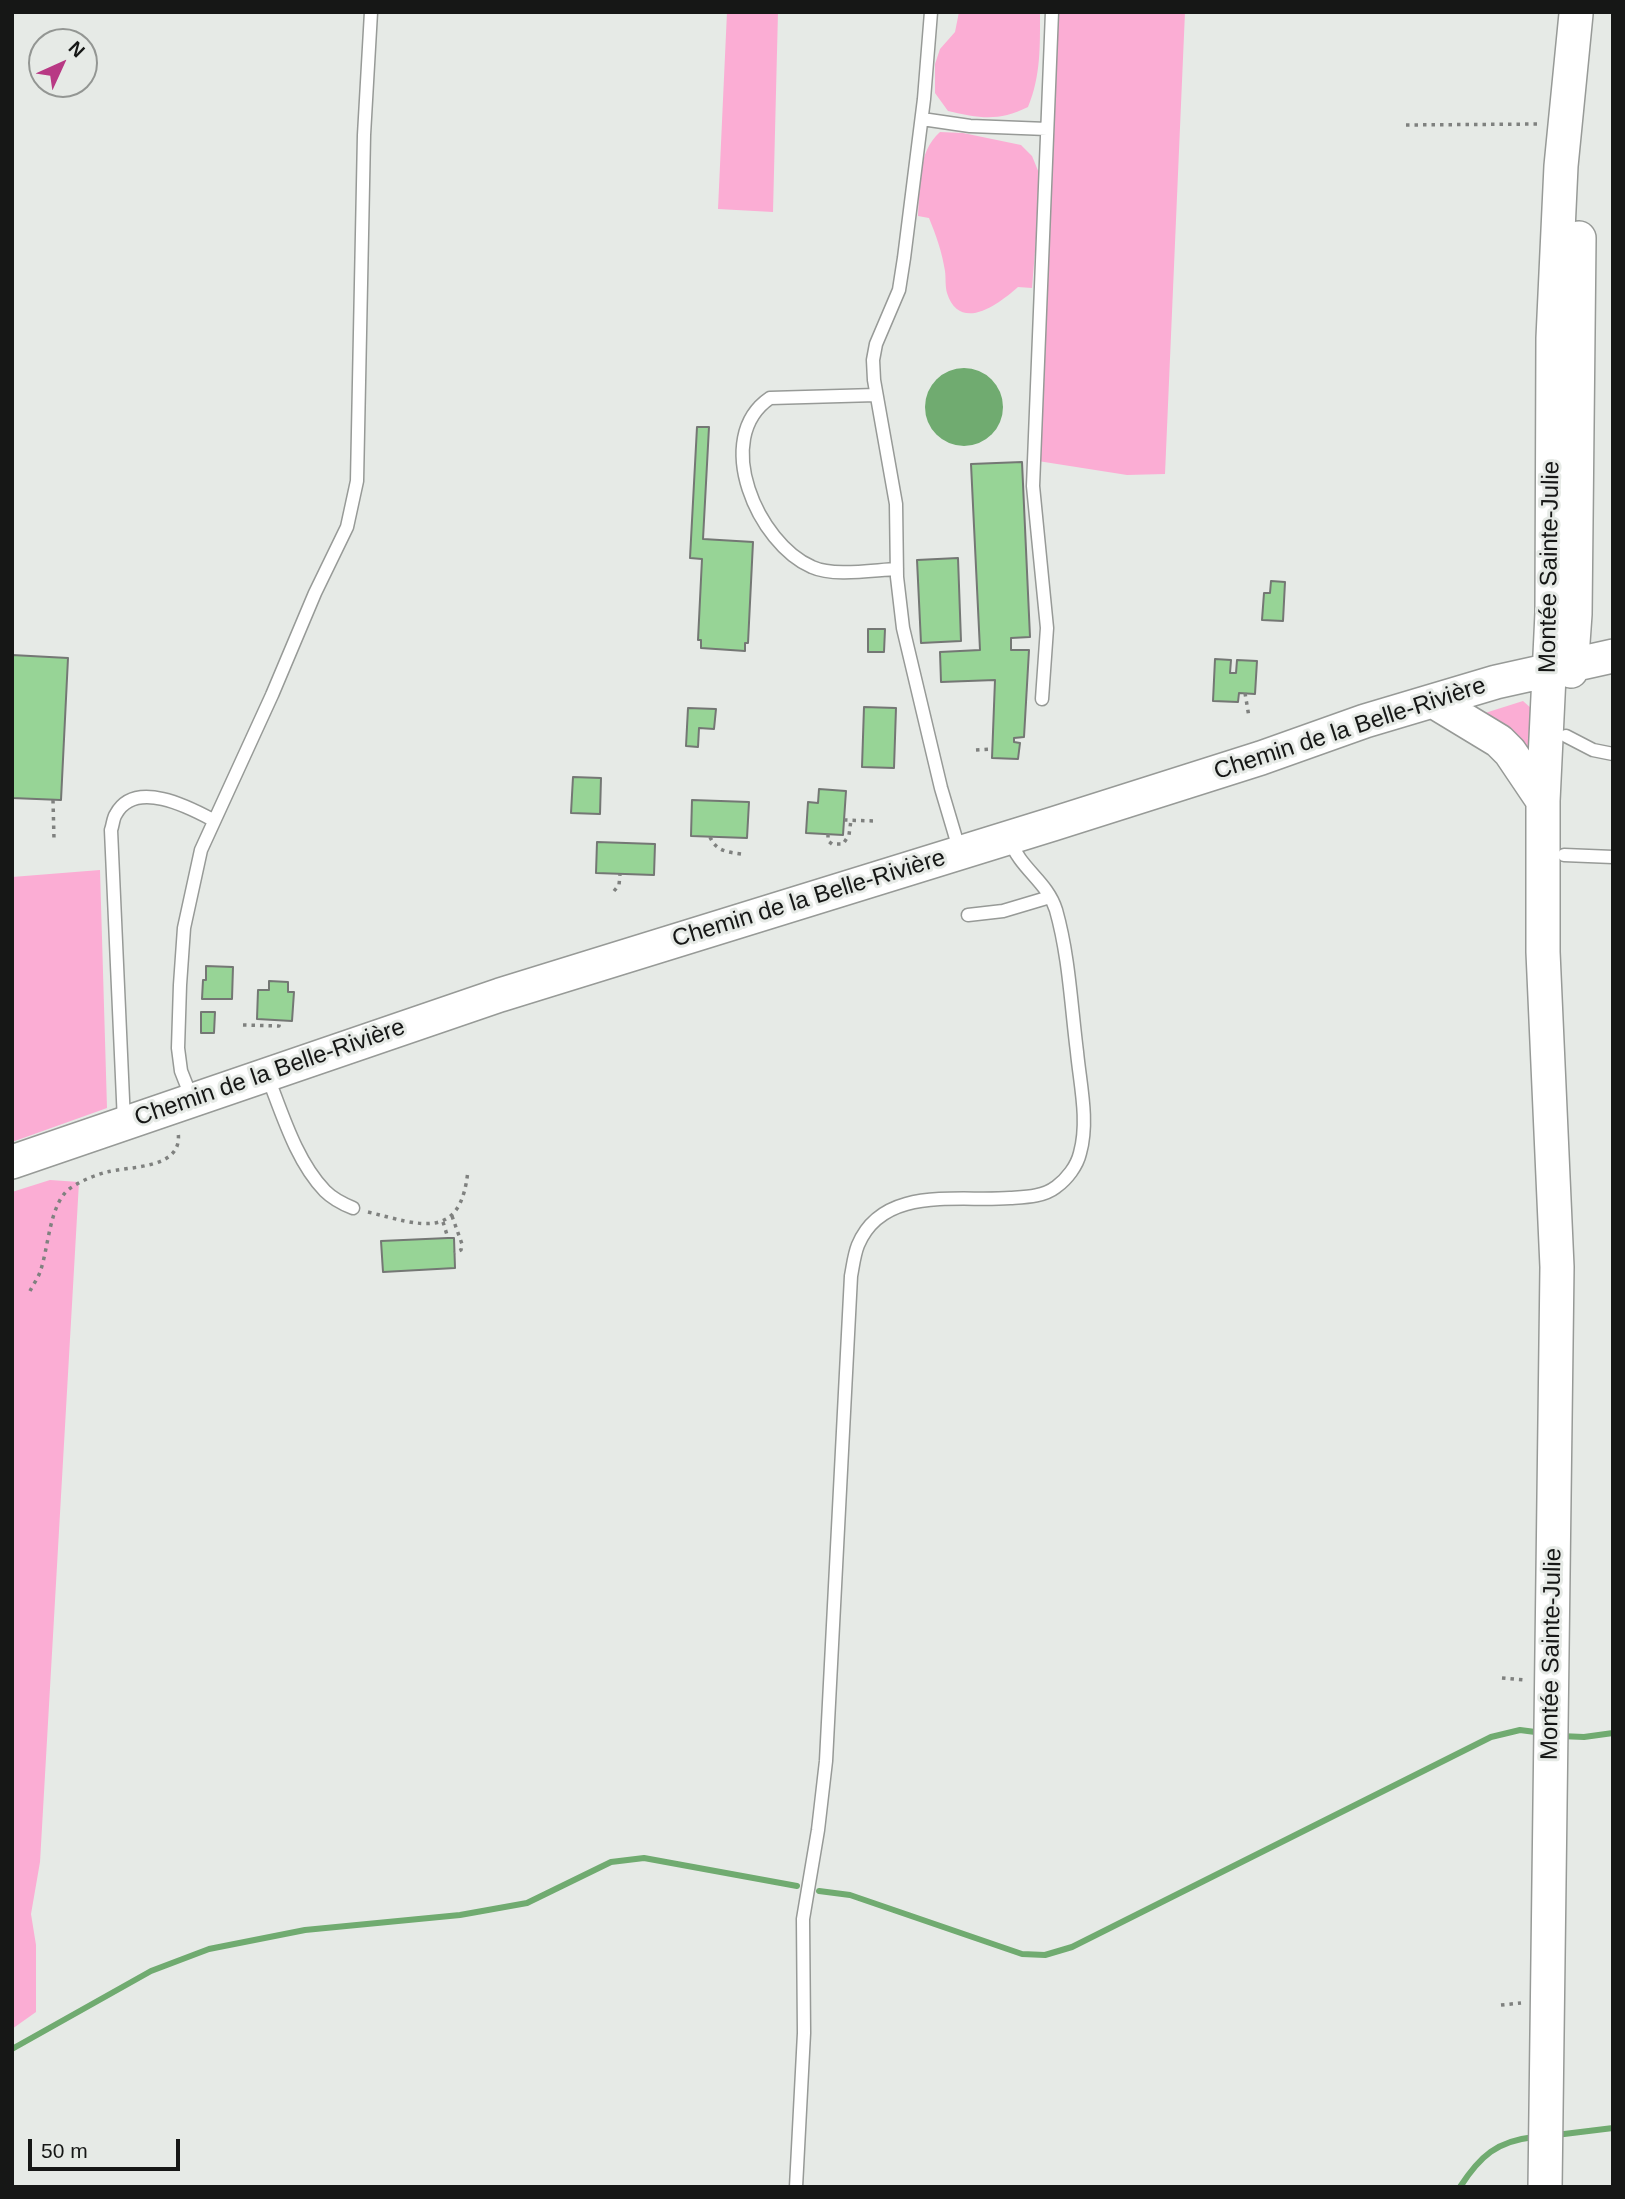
<!DOCTYPE html>
<meta charset="utf-8">
<style>
body{margin:0}
#map{position:relative;width:1625px;height:2199px;overflow:hidden;background:#e6eae6;font-family:Helvetica,sans-serif}
canvas{display:block}
.frame{position:absolute;inset:0;border:14px solid #161716;pointer-events:none}
.north{position:absolute;left:28px;top:28px;width:70px;height:70px;box-sizing:border-box;background:#e6eae6;border:2px solid #939693;border-radius:50%;rotate:45deg;font-size:19px;font-weight:700;line-height:28px;text-align:center;color:#161716}
.north::after{content:'';display:block;margin:auto;width:24px;height:32px;background:#b83984;clip-path:polygon(50% 0,100% 100%,50% 72%,0 100%)}
.scale{position:absolute;left:28px;top:2139px;width:152px;height:32px;box-sizing:border-box;border:4px solid #161716;border-top:0;padding-left:9px;font-size:21px;line-height:24px;white-space:nowrap;color:#161716;-webkit-text-stroke:5px #e6eae6;paint-order:stroke}
</style>
<div id="map">
<canvas width="1625" height="2199"></canvas>
<div class="frame"></div>
<div class="north">N</div>
<div class="scale">50 m</div>
</div>
<script>
const ctx = document.querySelector('canvas').getContext('2d');
ctx.lineJoin = 'round';
function paint(path, color) {
  ctx.fillStyle = color;
  ctx.fill(path, 'evenodd');
}
function trace(path, color, width, dash) {
  ctx.strokeStyle = color;
  ctx.lineWidth = width;
  ctx.lineCap = dash ? 'butt' : 'round';
  ctx.setLineDash(dash || []);
  ctx.stroke(path);
}
function label(font, color, halo, rows, align = 'center') {
  ctx.font = font + ' Helvetica,sans-serif';
  ctx.lineWidth = 6;
  ctx.setLineDash([]);
  ctx.textBaseline = 'middle';
  ctx.strokeStyle = halo;
  ctx.fillStyle = color;
  for (const [text, x, y, turn = 0] of rows) {
    ctx.save();
    ctx.translate(x, y);
    ctx.rotate((+turn || 0) * Math.PI / 180);
    ctx.textAlign = isNaN(turn) ? turn : align;
    if (halo) ctx.strokeText(text, 0, 0);
    ctx.fillText(text, 0, 0);
    ctx.restore();
  }
}
paint(new Path2D(`
 M727,12H778L773,212L718,209Z
 M959,12H1040C1040,46 1041,76 1028,107C998,122 979,118 948,111L935,93V64L940,49L955,32Z
 M1056,12H1185L1165,474L1127,475L1038,461L1047,289Z
 M940,132L963,133L1021,145L1032,156L1039,173L1040,189L1032,288L1018,287C1000,303 960,334 947,293C945,286 946,278 945,271C942,252 936,235 929,218L918,216C920,187 917,152 940,132Z
 M1523,701L1532,709L1531,760L1485,718V713Z
 M100,870L107,1108L12,1142V877Z
 M50,1180L79,1182L40,1862L31,1914L36,1945V2012L12,2029V1192Z`), '#fbadd4');
paint(new Path2D(`
 M925 407a39 39 0 1 1 78 0a39 39 0 1 1-78 0Z`), '#70ab70');
trace(new Path2D(`
 M1560,1736L1584,1737L1613,1733
 M819,1891L850,1895L1022,1954L1045,1955L1072,1947L1491,1737L1520,1730L1543,1733
 M12,2049L151,1971L209,1949L305,1930L460,1915L527,1903L611,1862L644,1858L797,1886
 M1556,2135L1613,2128
 M1460,2187C1480,2156 1497,2141 1534,2137`), '#70ab70', 6);
const building = new Path2D(`
 M697,427H709L703,539L753,542L748,643H745V651L701,648V640H698L702,559L690,558Z
 M1022,462L1030,637L1011,638V650H1029L1024,737L1014,738V742L1020,743L1018,759L992,758L995,680L941,682L940,652L980,650L971,464Z
 M958,558L961,641L921,643L917,560Z
 M1271,581L1285,582L1283,621L1262,620L1264,593H1270Z
 M868,629H885L884,652H868Z
 M12,655L68,658L61,800L12,798Z
 M1215,659L1231,660L1230,673H1236L1237,660L1257,661L1255,694L1239,693L1238,702L1213,701Z
 M864,707L896,708L894,768L862,767Z
 M688,708L716,709L714,729L699,728L698,747L686,746Z
 M573,777L601,778L600,814L571,813Z
 M819,789L846,791L843,835L806,833L808,802L818,803Z
 M692,800L749,802L747,838L691,836Z
 M597,842L655,844L654,875L596,873Z
 M206,966L233,967L232,999H202L203,980H206Z
 M269,981L288,982V992H294L292,1021L257,1019L258,990H269Z
 M201,1012H215L214,1033H201Z
 M448,1238H454L455,1268L383,1272L381,1241Z`);
paint(building, '#97d496');
trace(building, '#747774', 2);
const lane = new Path2D(`
 M931,12L924,99L904,258L899,290L876,344L873,360L874,380L896,504L897,577L903,628L941,788L960,852
 M922,119L970,126L1047,129
 M876,395L770,398C711,438 758,544 812,567C834,577 873,570 897,569
 M1042,699L1047,628L1033,486L1052,12
 M1566,736L1593,750L1613,754
 M1564,855L1613,857
 M968,915L1003,911L1050,897
 M267,1075C282,1113 296,1161 325,1191C333,1199 343,1204 353,1208
 M192,1099L181,1071L178,1048L180,985L184,928L201,850L272,695L315,593L347,527L357,481L364,135L371,12
 M124,1122L111,830C113,825 113,818 116,814C135,779 189,807 213,820
 M796,2187L804,2033L803,1919L818,1830L826,1761L851,1276C853,1266 854,1255 858,1245C883,1185 958,1202 1010,1198C1025,1197 1043,1197 1056,1187C1067,1179 1077,1166 1080,1153C1089,1121 1080,1084 1077,1052C1071,1005 1069,956 1056,910C1047,881 1020,869 1010,840`);
const secondary = new Path2D(`
 M1571,671L1575,614L1579,238
 M1433,701L1499,741L1510,752L1543,801
 M12,1162L500,995L1053,824L1261,758L1365,721L1496,682L1613,656
 M1545,2187L1557,1267L1543,952V801L1552,613L1553,338L1561,166L1576,14`);
trace(lane, '#979a97', 15);
trace(secondary, '#979a97', 36);
trace(new Path2D(`
 M1406,125L1538,124
 M1245,693L1249,717
 M976,750L992,749
 M53,800L54,839
 M844,820L874,821
 M828,834V841L832,844H843L849,835L851,820
 M710,837C716,851 727,852 741,854
 M614,891L619,885L620,874
 M243,1025L279,1026L280,1020
 M368,1212C421,1225 461,1242 468,1170
 M452,1216L462,1244L461,1250L454,1253
 M443,1222L448,1238
 M30,1291C33,1285 38,1278 40,1272C49,1248 49,1201 72,1187C83,1180 95,1175 107,1172C131,1166 184,1169 178,1132
 M1502,1678L1524,1680
 M1501,2005L1521,2003`), '#7f817f', 3.5, [3.5, 5]);
trace(lane, '#fff', 12);
trace(secondary, '#fff', 33);
label('24px', '#161716', '#e6eae6', [
 ["Montée Sainte-Julie",1550,567,-89],
 ["Chemin de la Belle-Rivière",1350,729,-18],
 ["Chemin de la Belle-Rivière",809,899,-17],
 ["Chemin de la Belle-Rivière",270,1073,-19],
 ["Montée Sainte-Julie",1552,1654,-89]
]);
</script>
